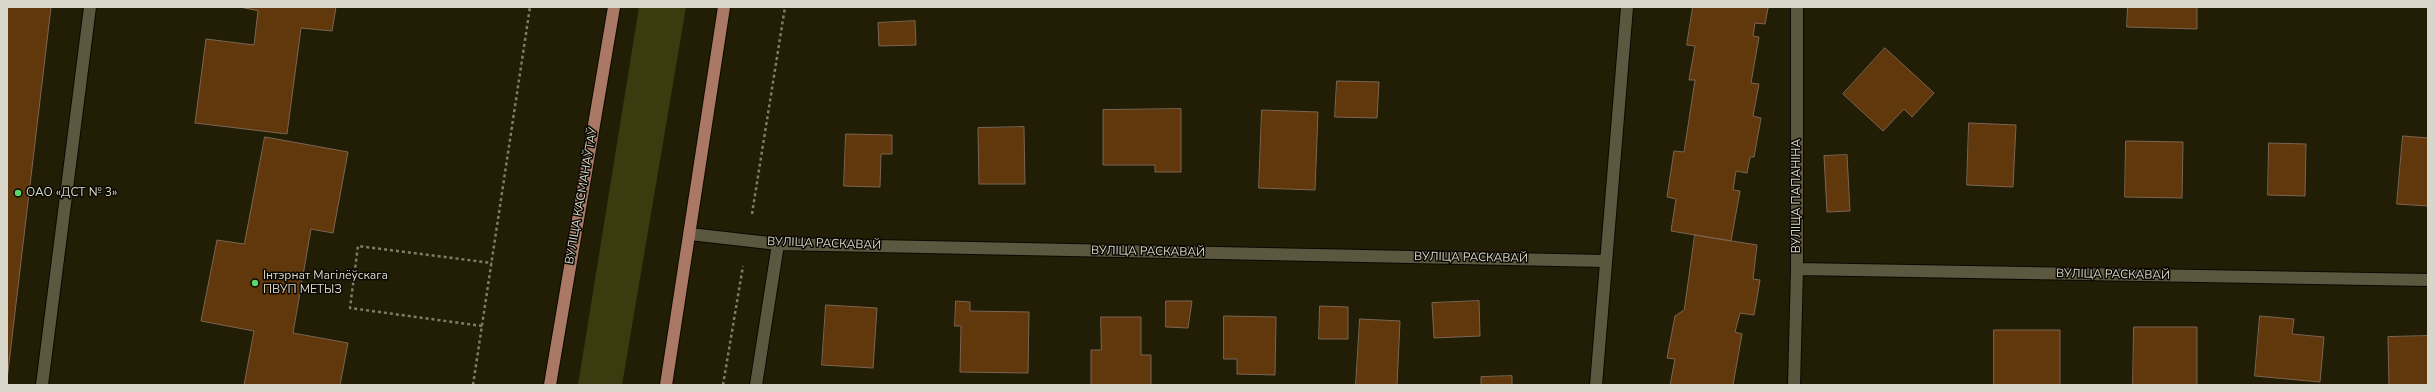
<!DOCTYPE html>
<meta charset="utf-8">
<style>
body{margin:0}
#map{position:relative;width:2435px;height:392px;overflow:hidden;background:#221e06;font-family:"Nunito Sans",sans-serif}
canvas{display:block}
.frame{position:absolute;inset:0;border:8px solid #d8d6c8;pointer-events:none}
</style>
<div id="map">
<canvas width="2435" height="392"></canvas>
<div class="frame"></div>
</div>
<script>
const ctx = document.querySelector('canvas').getContext('2d');
ctx.lineJoin = 'round';
function paint(path, color) {
  ctx.fillStyle = color;
  ctx.fill(path, 'evenodd');
}
function trace(path, color, width, dash) {
  ctx.strokeStyle = color;
  ctx.lineWidth = width;
  ctx.lineCap = dash ? 'butt' : 'round';
  ctx.setLineDash(dash || []);
  ctx.stroke(path);
}
function label(font, color, halo, rows, align = 'center') {
  ctx.font = font + ' "Nunito Sans",sans-serif';
  ctx.lineWidth = 3;
  ctx.setLineDash([]);
  ctx.textBaseline = 'middle';
  ctx.strokeStyle = halo;
  ctx.fillStyle = color;
  for (const [text, x, y, turn = 0] of rows) {
    ctx.save();
    ctx.translate(x, y);
    ctx.rotate((+turn || 0) * Math.PI / 180);
    ctx.textAlign = isNaN(turn) ? turn : align;
    if (halo) ctx.strokeText(text, 0, 0);
    ctx.fillText(text, 0, 0);
    ctx.restore();
  }
}
paint(new Path2D(`
 M639,7H686L622,385H578Z`), '#3a3b0e');
const building = new Path2D(`
 M7,7H51L7,380Z
 M240,7H336L332,31L301,28L287,134L195,123L206,39L254,45L258,11Z
 M1693,7H1771L1768,8L1765,24L1755,23L1753,36L1759,37L1751,83L1759,84L1753,116L1761,118L1754,157H1750L1747,173L1736,171L1733,190L1740,191L1731,241L1671,231L1676,199L1667,197L1674,151L1684,152L1695,80H1689L1695,46L1687,45Z
 M2128,7H2197V29L2127,27Z
 M915,21L916,45L879,46L878,23Z
 M1885,48L1934,93L1912,117L1904,109L1883,131L1843,94Z
 M1337,81L1379,82L1377,118L1335,117Z
 M1181,109V172H1155V165H1103V110Z
 M1262,110L1318,112L1315,190L1259,188Z
 M1969,123L2016,125L2013,187L1967,185Z
 M1024,127L1025,184H979L978,128Z
 M846,134L892,135V154H881L880,187L844,186Z
 M2403,136L2428,138V206L2397,204Z
 M265,137L348,152L333,233L311,229L293,333L348,343L340,385H244L254,331L201,321L217,240L244,244Z
 M2126,141L2183,142L2182,198L2125,197Z
 M2269,143L2306,144L2305,196L2268,195Z
 M1847,155L1850,211L1827,212L1824,156Z
 M1695,235L1757,245L1753,279L1760,280L1754,315L1740,313L1735,332L1742,334L1733,385H1670L1675,359L1667,358L1675,316L1684,310Z
 M956,301L970,302V311L1029,312L1028,373L960,372L961,326H955Z
 M1166,301H1192L1188,328L1166,327Z
 M1479,301L1480,336L1434,338L1432,303Z
 M826,305L877,308L873,368L822,365Z
 M1320,306L1348,307V339H1319Z
 M1224,316L1276,317L1275,375L1237,374V359H1224Z
 M2260,316L2294,319L2292,334L2324,337L2320,382L2255,376Z
 M1101,317H1141V355H1151V385H1091V350H1101Z
 M1360,319L1400,321L1397,385H1356Z
 M2134,327H2197V385H2133Z
 M1994,330H2060V385H1994Z
 M2428,336V385H2389L2388,337Z
 M1512,376V385H1481V377Z`);
paint(building, '#61370c');
trace(building, '#7b6553', 1);
const minor = new Path2D(`
 M690,234L778,244L1606,261
 M1797,269L2428,280
 M42,385L90,7
 M756,385L778,244
 M1596,385L1627,7
 M1794,385L1797,269V7`);
const major = new Path2D(`
 M550,385L614,7
 M666,385L724,7`);
trace(minor, '#0c0800', 14);
trace(major, '#0c0800', 14);
trace(new Path2D(`
 M752,214L785,7
 M482,326L350,308L358,246L492,263
 M473,385L530,7
 M723,385L743,266`), '#7f7c69', 2.5, [3, 3]);
trace(minor, '#5c583f', 12);
trace(major, '#a97965', 12);
for (const [x, y, r, color] of [
 [18,193,4,"#5ed56c"],
 [255,283,4,"#5ed56c"]
]) {
  const dot = new Path2D();
  dot.arc(x, y, r, 0, 2 * Math.PI);
  ctx.fillStyle = color;
  ctx.fill(dot);
  trace(dot, '#090802', 1.5);
}
label('12px', '#d8d6c8', '#090802', [
 ["ОАО «ДСТ № 3»",26,193],
 ["Інтэрнат Магілёўскага",263,276],
 ["ПВУП МЕТЫЗ",263,290]
], 'left');
label('12px', '#d8d6c8', '#090802', [
 ["ВУЛІЦА КАСМАНАЎТАЎ",582,196,-80],
 ["ВУЛІЦА ПАПАНІНА",1797,196,-90],
 ["ВУЛІЦА РАСКАВАЙ",824,244,2],
 ["ВУЛІЦА РАСКАВАЙ",1148,252,1],
 ["ВУЛІЦА РАСКАВАЙ",1471,258,1],
 ["ВУЛІЦА РАСКАВАЙ",2113,275,1]
]);
</script>
